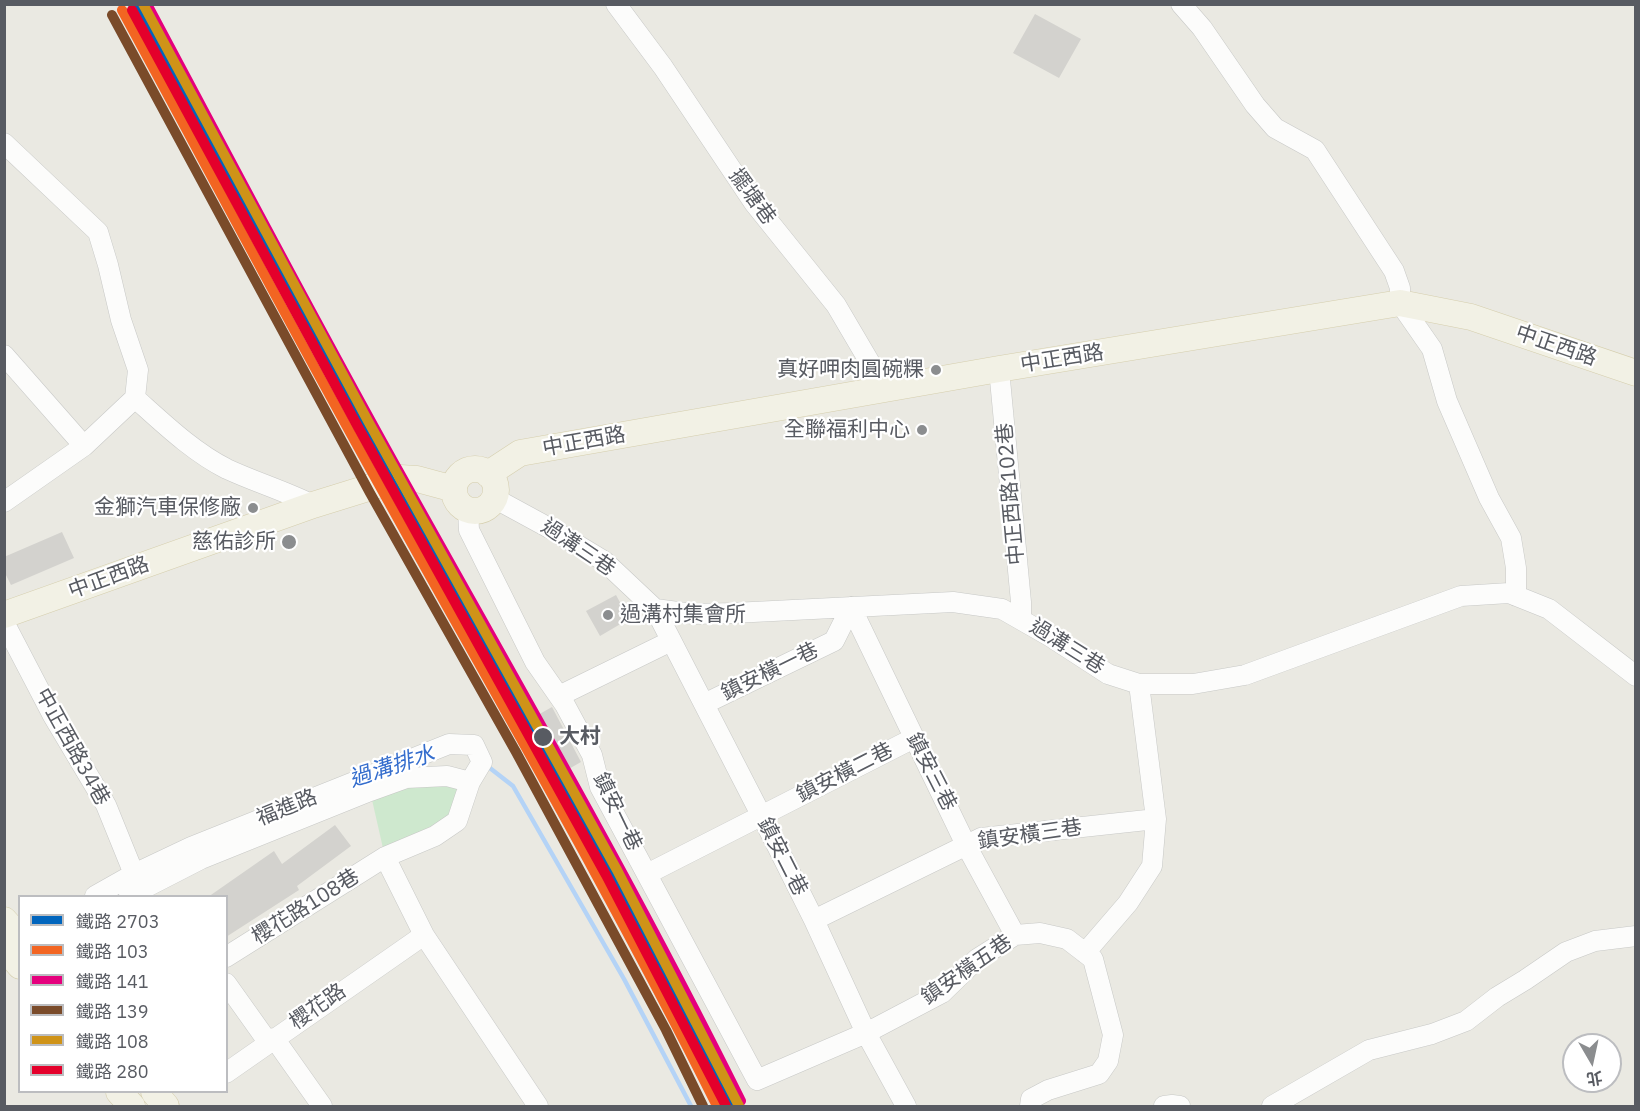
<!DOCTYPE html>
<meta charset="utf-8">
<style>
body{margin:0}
#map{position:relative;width:1640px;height:1111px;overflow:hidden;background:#eae9e2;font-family:"IBM Plex Sans","Noto Sans TC",sans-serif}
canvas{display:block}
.frame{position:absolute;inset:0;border:6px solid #585b62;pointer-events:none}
.legend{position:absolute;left:18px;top:895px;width:210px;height:198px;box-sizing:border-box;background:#fff;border:2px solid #bcbdc0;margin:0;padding:8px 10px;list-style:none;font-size:18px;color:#585b62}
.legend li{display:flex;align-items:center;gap:12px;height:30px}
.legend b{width:30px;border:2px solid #bcbdc0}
.north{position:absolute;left:1562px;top:1033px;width:60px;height:60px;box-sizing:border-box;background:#fff;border:2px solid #bcbdc0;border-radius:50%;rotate:171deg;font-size:16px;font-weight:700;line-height:24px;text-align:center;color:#585b62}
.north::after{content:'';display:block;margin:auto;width:21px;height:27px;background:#8b8d8f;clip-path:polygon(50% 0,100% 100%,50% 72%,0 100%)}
</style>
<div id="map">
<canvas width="1640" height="1111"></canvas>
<div class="frame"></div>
<ul class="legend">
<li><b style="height:8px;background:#0065bd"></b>鐵路 2703</li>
<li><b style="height:8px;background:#f26522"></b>鐵路 103</li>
<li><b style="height:8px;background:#e5007d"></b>鐵路 141</li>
<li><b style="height:8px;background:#7a4b2a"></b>鐵路 139</li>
<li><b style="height:8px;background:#cf9318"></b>鐵路 108</li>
<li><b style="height:8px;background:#e4002b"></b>鐵路 280</li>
</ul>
<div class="north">北</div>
</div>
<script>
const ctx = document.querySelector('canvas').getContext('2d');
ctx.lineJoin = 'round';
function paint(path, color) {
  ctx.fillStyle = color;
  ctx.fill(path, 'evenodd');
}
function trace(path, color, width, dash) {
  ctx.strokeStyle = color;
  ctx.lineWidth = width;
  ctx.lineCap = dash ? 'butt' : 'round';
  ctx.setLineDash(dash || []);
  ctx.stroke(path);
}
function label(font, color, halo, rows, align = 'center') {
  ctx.font = font + ' "IBM Plex Sans","Noto Sans TC",sans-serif';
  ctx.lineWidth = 4.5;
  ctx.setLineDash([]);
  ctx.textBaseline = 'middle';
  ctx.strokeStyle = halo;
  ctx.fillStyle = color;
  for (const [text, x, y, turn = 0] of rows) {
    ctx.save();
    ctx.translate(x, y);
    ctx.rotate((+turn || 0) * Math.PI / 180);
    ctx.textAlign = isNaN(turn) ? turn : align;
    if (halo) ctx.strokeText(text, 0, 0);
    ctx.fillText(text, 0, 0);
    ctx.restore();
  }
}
paint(new Path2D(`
 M470,782L457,821L385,857L370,791Z`), '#cee8ce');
trace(new Path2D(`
 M486,765L513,786L624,979L691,1106`), '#b4d3f6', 4.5);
paint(new Path2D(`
 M1035,14L1081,39L1059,78L1013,53Z
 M62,532L74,558L11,585L4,571V557Z
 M616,595L629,619L600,636L586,611Z
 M552,707L581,762L544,783L513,729Z
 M335,825L351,846L297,886L299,890L226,937V897H208L274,851L282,864Z`), '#d3d2ce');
const minor = new Path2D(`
 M616,4L663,67L754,203L836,305L886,390
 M1181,4L1202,28L1255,105L1275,128L1315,150L1394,271L1400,288V303L1432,349L1447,401L1489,498L1511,538L1516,568V596
 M4,143L98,232L108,265L121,320L138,370L135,398
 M4,355L84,446
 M999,369L1021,602V619
 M135,398C163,423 193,452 227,469C255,482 285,491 313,505
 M494,498L551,529L604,561L655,609L693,614L733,613L953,602L1002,609L1051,637L1108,674L1139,684H1193L1245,675L1461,596L1509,593L1549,609L1636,676
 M4,502L84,446L135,398
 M468,509L469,530L535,662L565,705L592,755L600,787L757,1080L866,1033L942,993L977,959L1015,935L1040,933L1067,939L1093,959L1113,1035L1108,1061L1099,1074L1048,1090L1031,1099L1030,1106
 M851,607L966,845L1015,935
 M655,609L776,844L814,920L866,1033L906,1106
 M4,622L53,716L106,805L134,874
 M559,696L671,641
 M704,704L834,641L851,607
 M385,857L424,935L538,1106
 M647,874L914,738
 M95,896L134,874L191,847L449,744L474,745L482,762L470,782L447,776L406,778L370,791L201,859L129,896
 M814,920L981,838L1156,819
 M1085,953L1128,903L1152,866L1156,819L1139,684
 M226,957L385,857L435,836L457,821L470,782
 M226,983L268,1042
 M274,1038L322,1106
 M226,1073L424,935
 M1164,1106L1172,1105L1180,1106
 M1272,1106L1369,1050L1432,1034L1466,1021L1497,997L1525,980L1566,952L1595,941L1636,936`);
const major = new Path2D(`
 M454 490a21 21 0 1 1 42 0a21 21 0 1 1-42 0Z
 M488,474L520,453L999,369L1400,303L1471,317L1636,373
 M4,615L313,505L400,478L417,479L454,489
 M4,920L20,938
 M4,947L20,966
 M119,1092L132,1106
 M154,1092L166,1106`);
trace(minor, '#c7c8c6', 21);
trace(major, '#d5cead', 27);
trace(minor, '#fcfcfb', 20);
trace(major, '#f2f1e5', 26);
trace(new Path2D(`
 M133,4L391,482L537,740L687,1019L730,1106`), '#0065bd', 10);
trace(new Path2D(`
 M122,10C209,170 293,331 382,490C495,694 613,897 717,1106`), '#f26522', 10);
trace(new Path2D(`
 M147,4C232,163 315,322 403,479C518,685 636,889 741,1101`), '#e5007d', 10);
trace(new Path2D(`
 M112,15L370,493L516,752L666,1030L703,1106`), '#7a4b2a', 10);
trace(new Path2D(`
 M143,4L368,421L617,870L739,1106`), '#cf9318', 10);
trace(new Path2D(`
 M132,10L358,427L606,875L726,1106`), '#e4002b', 10);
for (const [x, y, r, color] of [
 [936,370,6,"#8b8d8f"],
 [922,430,6,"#8b8d8f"],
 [253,508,6,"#8b8d8f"],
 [289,542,8,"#8b8d8f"],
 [608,615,6,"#8b8d8f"],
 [543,737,10,"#585b62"]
]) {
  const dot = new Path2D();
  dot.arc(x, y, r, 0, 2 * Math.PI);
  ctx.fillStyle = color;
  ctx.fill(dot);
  trace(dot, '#fff', 2);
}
label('21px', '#585b62', '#fff', [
 ["擺塘巷",752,197,54],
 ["中正西路",1556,346,19],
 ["中正西路",1062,359,-9],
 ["中正西路",584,442,-10],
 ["中正西路102巷",1011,494,-95],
 ["過溝三巷",578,548,34],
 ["中正西路",109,578,-20],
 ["過溝三巷",1067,647,32],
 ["鎮安橫一巷",770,672,-26],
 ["中正西路34巷",72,747,61],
 ["鎮安三巷",931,772,63],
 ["鎮安橫二巷",845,773,-27],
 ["福進路",287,808,-22],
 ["鎮安一巷",617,812,64],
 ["鎮安橫三巷",1030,835,-8],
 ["鎮安二巷",782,857,63],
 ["櫻花路108巷",306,907,-32],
 ["鎮安橫五巷",967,970,-35],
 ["櫻花路",318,1007,-35]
]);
label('21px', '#585b62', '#fff', [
 ["真好呷肉圓碗粿",924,370],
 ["全聯福利中心",910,430],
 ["金獅汽車保修廠",241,508],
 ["慈佑診所",276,542],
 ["過溝村集會所",620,615,"left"]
], 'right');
label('bold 21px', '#585b62', '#fff', [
 ["大村",559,737]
], 'left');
label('italic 22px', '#346dcd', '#fff', [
 ["過溝排水",392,767,-18]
]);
</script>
